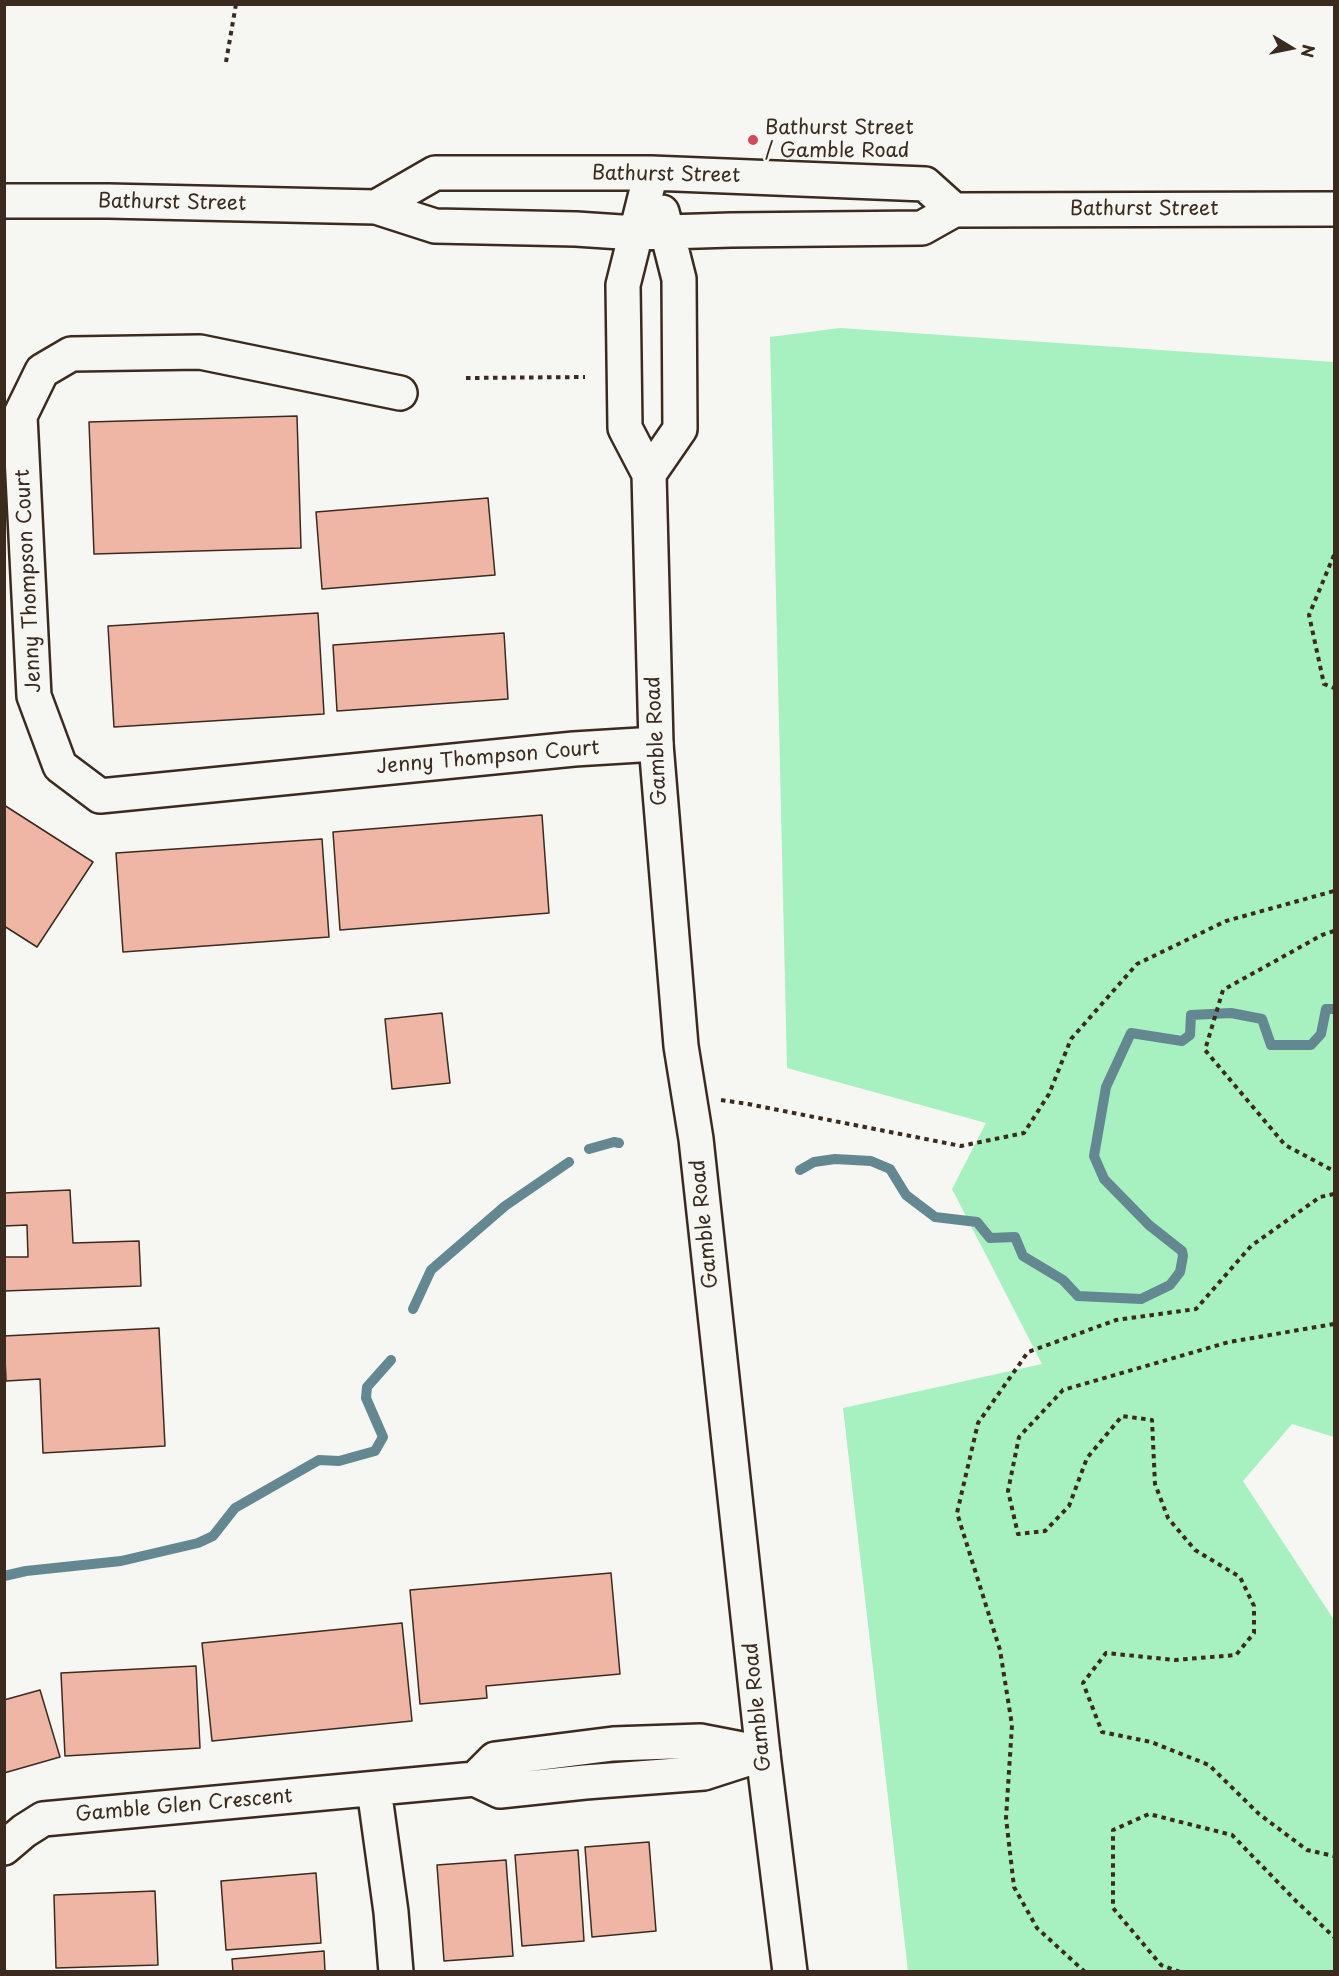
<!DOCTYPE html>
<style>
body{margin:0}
#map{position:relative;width:1339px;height:1976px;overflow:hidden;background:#f6f6f2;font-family:"Playpen Sans",sans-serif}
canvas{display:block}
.frame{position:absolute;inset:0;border:6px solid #3b2a1e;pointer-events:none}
.north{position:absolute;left:1261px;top:18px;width:60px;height:60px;-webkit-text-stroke:4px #f6f6f2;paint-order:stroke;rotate:100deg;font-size:16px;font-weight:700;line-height:24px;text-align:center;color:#3b2a1e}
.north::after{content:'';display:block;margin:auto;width:21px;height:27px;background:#3b2a1e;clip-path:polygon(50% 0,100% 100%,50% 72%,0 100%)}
</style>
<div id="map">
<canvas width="1339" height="1976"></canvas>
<div class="frame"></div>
<div class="north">N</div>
</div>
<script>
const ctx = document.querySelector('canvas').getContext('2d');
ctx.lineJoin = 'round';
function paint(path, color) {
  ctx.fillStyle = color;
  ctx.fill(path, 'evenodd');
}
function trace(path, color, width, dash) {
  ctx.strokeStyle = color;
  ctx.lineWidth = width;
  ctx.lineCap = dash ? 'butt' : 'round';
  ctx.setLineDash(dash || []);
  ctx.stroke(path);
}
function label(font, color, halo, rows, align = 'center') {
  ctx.font = font + ' "Playpen Sans",sans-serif';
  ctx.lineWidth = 4.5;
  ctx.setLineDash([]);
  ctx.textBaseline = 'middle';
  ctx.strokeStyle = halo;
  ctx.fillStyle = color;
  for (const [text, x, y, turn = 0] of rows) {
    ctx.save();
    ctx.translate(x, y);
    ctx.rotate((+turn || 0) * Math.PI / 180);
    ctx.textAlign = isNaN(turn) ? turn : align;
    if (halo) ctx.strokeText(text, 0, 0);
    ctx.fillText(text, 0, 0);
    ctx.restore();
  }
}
paint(new Path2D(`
 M840,328L1334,362V1437L1292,1424L1243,1481L1334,1620V1971H908L843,1408L1042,1364L952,1189L986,1123L787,1068L770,337Z`), '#a7f0bf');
trace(new Path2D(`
 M589,1149L614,1142L619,1143
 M800,1170L814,1162L835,1159L871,1161L890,1169L906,1195L935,1217L977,1222L990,1238L1015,1237L1023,1256L1063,1280L1078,1296L1141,1299L1170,1285L1180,1272L1183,1256L1182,1251L1149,1225L1104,1179L1094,1156L1106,1087L1131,1033L1182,1041L1190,1035L1191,1015L1231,1013L1262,1019L1271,1045H1311L1321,1034L1326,1009H1334
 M413,1309L431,1270L505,1206L569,1162
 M4,1576L26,1571L121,1561L198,1543L213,1536L235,1508L319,1460L339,1461L375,1451L383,1437L366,1398L367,1387L391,1360`), '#648892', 10);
const building = new Path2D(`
 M297,416L301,548L94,554L89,422Z
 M488,498L495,575L322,589L316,512Z
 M318,613L324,714L114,727L108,626Z
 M504,633L508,699L337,711L333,645Z
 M4,805L93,862L37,947L4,926Z
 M542,815L549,913L340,930L333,832Z
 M322,839L329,937L123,952L116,853Z
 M442,1013L450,1083L392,1089L385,1019Z
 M70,1190L73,1243L139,1241L141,1286L4,1291V1257H28L27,1225L4,1226V1193Z
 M159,1328L165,1446L43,1453L40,1379L6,1381L4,1336Z
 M611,1573L620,1674L486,1686L487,1698L420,1704L410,1590Z
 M402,1623L412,1721L212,1741L202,1643Z
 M196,1666L200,1748L65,1756L61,1673Z
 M40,1690L60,1757L4,1773V1700Z
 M649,1842L656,1931L592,1937L585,1847Z
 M578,1850L584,1941L522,1946L515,1855Z
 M506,1860L513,1956L444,1961L437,1865Z
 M316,1873L321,1943L226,1950L221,1881Z
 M155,1891L158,1965L56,1968L54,1895Z
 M324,1951L325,1972H233L232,1959Z`);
paint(building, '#efb6a5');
trace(building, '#3b2a1e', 1.5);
const minor = new Path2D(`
 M400,393L200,352L71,354L42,371L20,416L34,696L60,766L100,796L574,749L656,744
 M475,1779L495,1759L613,1744L700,1741L762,1753
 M374,1789L391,1912L396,1972
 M4,1848L24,1831L43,1819L475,1779L500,1791L585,1782L704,1773L763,1754`);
const major = new Path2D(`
 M651,173L623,285L625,428L649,474L656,744L681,1046L696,1139L763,1754L790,1972
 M4,201H108L376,207L435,226L576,229L636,233L731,230L922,228L954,210L1334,209
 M376,207L435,173H651L925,184L954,210
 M649,474L680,429L679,279L662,212`);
trace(minor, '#3b2a1e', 38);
trace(major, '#3b2a1e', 38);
trace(new Path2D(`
 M226,62L236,4
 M466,378L585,377
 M1334,555L1309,615L1324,684L1334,688
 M1334,931L1322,935L1223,990L1205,1050L1285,1145L1334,1171
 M721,1100L748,1104L961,1146L1024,1133L1049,1094L1071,1039L1137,964L1226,921L1334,891
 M1334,1324L1229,1342L1063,1390L1019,1437L1008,1491L1018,1534L1045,1531L1069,1506L1087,1458L1122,1416L1152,1420L1155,1484L1168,1518L1195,1550L1240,1577L1254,1606V1633L1236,1655L1175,1660L1106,1653L1083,1683L1102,1732L1151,1742L1209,1765L1259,1814L1307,1850L1334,1856
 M1085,1972L1037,1928L1014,1887L1006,1818L1012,1725L1000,1650L957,1513L978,1423L1028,1352L1116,1320L1196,1309L1251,1246L1320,1197L1334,1194
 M1180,1972L1161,1965L1113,1908V1830L1149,1814L1232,1835L1296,1901L1334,1937`), '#3b2a1e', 4, [4.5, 4.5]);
trace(minor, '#f6f6f2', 33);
trace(major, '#f6f6f2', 33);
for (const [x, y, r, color] of [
 [753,140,6,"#d1495b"]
]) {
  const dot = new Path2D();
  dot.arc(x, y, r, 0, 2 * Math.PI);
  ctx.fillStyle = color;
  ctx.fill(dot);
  trace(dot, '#f6f6f2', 2);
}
label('20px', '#3b2a1e', '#f6f6f2', [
 ["Bathurst Street",765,128],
 ["/ Gamble Road",765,151]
], 'left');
label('20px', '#3b2a1e', '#f6f6f2', [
 ["Bathurst Street",666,175,1],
 ["Bathurst Street",172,203,1],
 ["Bathurst Street",1144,209],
 ["Jenny Thompson Court",29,581,-93],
 ["Gamble Road",657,741,-93],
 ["Jenny Thompson Court",488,758,-5],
 ["Gamble Road",705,1224,-96],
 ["Gamble Road",758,1707,-96],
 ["Gamble Glen Crescent",184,1806,-5]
]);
</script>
